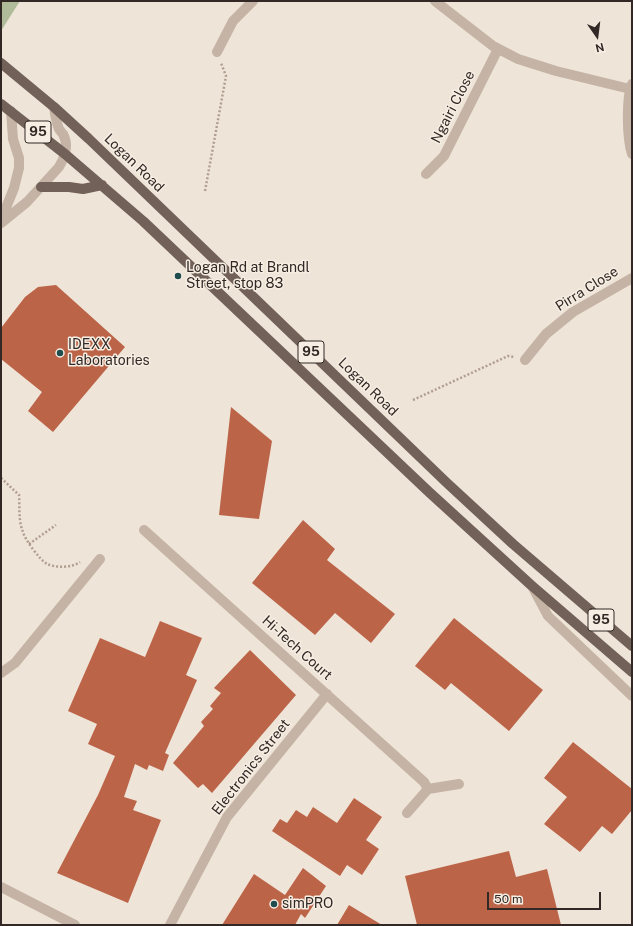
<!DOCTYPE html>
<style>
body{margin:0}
#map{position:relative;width:633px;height:926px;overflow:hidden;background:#eee4d8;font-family:"Public Sans",sans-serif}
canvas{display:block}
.frame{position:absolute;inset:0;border:2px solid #322926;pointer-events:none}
.north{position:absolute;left:577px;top:16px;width:40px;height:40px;-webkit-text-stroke:3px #f7eee3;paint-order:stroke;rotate:166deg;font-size:11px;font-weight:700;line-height:16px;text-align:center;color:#322926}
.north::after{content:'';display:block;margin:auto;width:14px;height:18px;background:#322926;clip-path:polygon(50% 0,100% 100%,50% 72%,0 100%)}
.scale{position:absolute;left:487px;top:892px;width:114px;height:18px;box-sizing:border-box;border:2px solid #322926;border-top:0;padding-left:5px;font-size:12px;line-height:14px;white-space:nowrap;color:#322926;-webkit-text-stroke:3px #f7eee3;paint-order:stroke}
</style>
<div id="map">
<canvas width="633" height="926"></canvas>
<div class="frame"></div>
<div class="north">N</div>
<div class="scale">50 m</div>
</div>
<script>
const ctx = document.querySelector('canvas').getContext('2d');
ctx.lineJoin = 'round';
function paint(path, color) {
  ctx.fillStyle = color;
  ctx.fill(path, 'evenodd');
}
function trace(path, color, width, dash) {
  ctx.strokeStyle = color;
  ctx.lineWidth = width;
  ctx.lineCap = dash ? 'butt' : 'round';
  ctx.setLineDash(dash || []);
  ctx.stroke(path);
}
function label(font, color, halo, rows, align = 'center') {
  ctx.font = font + ' "Public Sans",sans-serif';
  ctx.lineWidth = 3;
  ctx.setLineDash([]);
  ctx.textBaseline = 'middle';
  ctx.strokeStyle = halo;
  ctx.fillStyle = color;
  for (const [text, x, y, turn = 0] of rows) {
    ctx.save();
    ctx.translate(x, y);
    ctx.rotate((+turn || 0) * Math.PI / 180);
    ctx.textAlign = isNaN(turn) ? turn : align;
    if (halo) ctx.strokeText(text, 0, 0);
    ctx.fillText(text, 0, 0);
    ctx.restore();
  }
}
paint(new Path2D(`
 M1,1H20L1,31Z`), '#b0bc99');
paint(new Path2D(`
 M56,285L125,347L53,432L28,411L42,392L1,359V328L25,297L38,287Z
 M231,407L272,441L259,519L219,515Z
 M303,520L335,549L327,560L395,614L371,643L335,613L315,635L252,583Z
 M454,618L543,690L509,731L451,683L445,690L415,666Z
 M160,621L202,638L186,675L197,680L165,753L169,755L163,771L149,765L147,770L135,764L124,797L137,801L133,810L161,820L128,903L57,873L98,795L115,756L88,744L97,724L68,711L100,638L145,657Z
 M250,650L296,695L212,793L203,784L198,788L173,763L204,726L201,722L213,709L210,706L221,693L214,688Z
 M573,742L632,789V810L612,834L602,826L580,852L544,824L567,797L544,778Z
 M354,798L382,817L366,840L379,849L362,875L347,865L340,876L272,831L280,819L287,823L296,810L307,817L313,807L337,823Z
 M509,851L516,877L547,869L561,925H417L405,876Z
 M303,868L326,886L305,918L301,914L295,925H222L254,874L285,895Z
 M349,905L382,925H337Z`), '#bc6448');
trace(new Path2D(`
 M205,191L226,76L221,63
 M413,400L508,356L514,357
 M1,478L19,495C20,507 18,520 23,532C25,540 40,560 47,564C57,568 71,568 80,562
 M29,544L56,525`), '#b19e90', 2.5, [2, 2]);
trace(new Path2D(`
 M435,1L493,46L518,59L556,71L630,89
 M217,52L233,21L253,1
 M632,84C626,98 627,139 632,154
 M426,174L444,156L498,49
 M1,220L14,188L19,168V158L13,139L11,111
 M1,223L27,202L59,167C65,157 69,145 63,134C62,133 59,129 59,129C56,122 55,114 54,107
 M525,360L546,334L573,312L632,278
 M144,530L424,782L428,789
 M532,586L548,616L632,696
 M1,673L15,663L100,559
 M407,813L428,789L459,784
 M1,887L75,925
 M170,925L227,817L327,694`), '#c5b4a5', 10);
trace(new Path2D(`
 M1,63L54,107L89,139L447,483L513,544L632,646
 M1,104L65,154L143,221L429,492L531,585L632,672
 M41,187H69L83,189L102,185`), '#726158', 10);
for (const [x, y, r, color] of [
 [178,276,4,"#1f4c4f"],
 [60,353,4,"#1f4c4f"],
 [274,904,4,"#1f4c4f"]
]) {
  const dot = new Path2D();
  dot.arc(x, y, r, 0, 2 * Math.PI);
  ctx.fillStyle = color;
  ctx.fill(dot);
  trace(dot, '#f7eee3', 1.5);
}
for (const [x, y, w] of [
 [38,132,26],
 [311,352,26],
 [601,620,26]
]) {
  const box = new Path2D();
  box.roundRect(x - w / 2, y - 11, w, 22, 3);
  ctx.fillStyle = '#f7eee3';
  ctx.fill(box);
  trace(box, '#322926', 1);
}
label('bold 13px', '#322926', null, [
 ["95",38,132],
 ["95",311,352],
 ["95",601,620]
]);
label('14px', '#322926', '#f7eee3', [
 ["Ngairi Close",453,107,-63],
 ["Logan Road",134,163,44],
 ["Pirra Close",587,289,-32],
 ["Logan Road",368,387,44],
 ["Hi-Tech Court",297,648,42],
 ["Electronics Street",251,767,-52]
]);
label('14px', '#322926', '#f7eee3', [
 ["Logan Rd at Brandl",186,268],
 ["Street, stop 83",186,284],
 ["IDEXX",68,345],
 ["Laboratories",68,361],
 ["simPRO",282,904]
], 'left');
</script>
